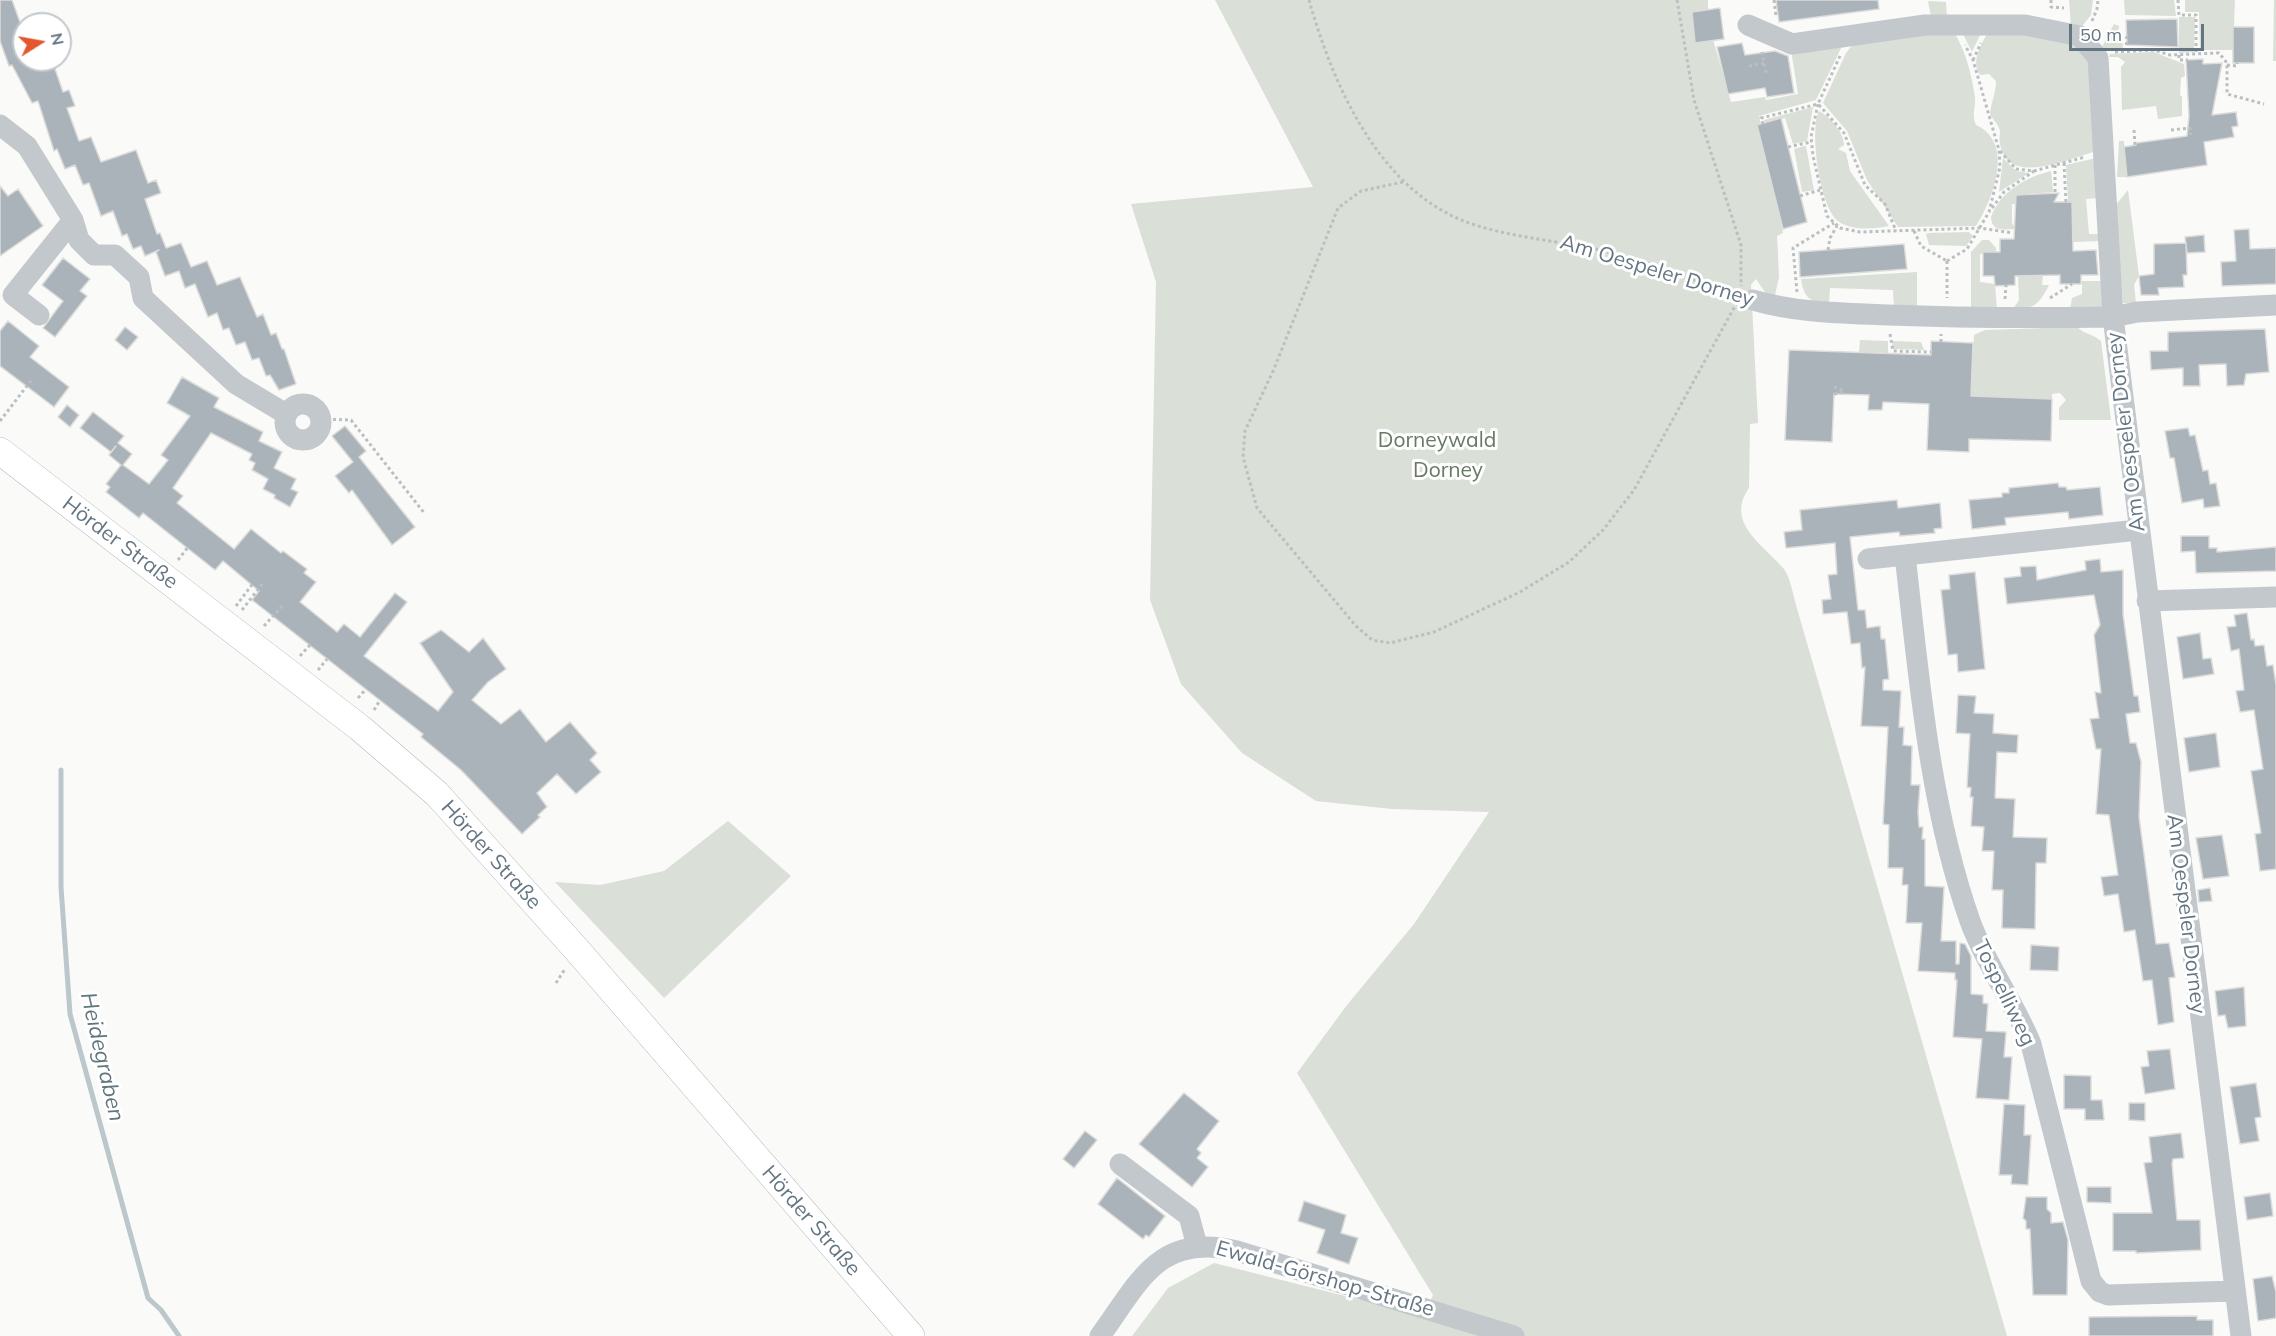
<!DOCTYPE html>
<meta charset="utf-8">
<style>
body{margin:0}
#map{position:relative;width:2276px;height:1336px;overflow:hidden;background:#fafaf8;font-family:Mulish,sans-serif}
canvas{display:block}
.north{position:absolute;left:12px;top:12px;width:60px;height:60px;box-sizing:border-box;background:#fff;border:2px solid #c1c8cd;border-radius:50%;rotate:79deg;font-size:16px;font-weight:700;line-height:24px;text-align:center;color:#657683}
.north::after{content:'';display:block;margin:auto;width:21px;height:27px;background:#e4572e;clip-path:polygon(50% 0,100% 100%,50% 72%,0 100%)}
.scale{position:absolute;left:2069px;top:24px;width:135px;height:27px;box-sizing:border-box;border:3px solid #657683;border-top:0;padding-left:8px;font-size:18px;line-height:21px;white-space:nowrap;color:#657683;-webkit-text-stroke:4px #fff;paint-order:stroke}
</style>
<div id="map">
<canvas width="2276" height="1336"></canvas>
<div class="north">N</div>
<div class="scale">50 m</div>
</div>
<script>
const ctx = document.querySelector('canvas').getContext('2d');
ctx.lineJoin = 'round';
function paint(path, color) {
  ctx.fillStyle = color;
  ctx.fill(path, 'evenodd');
}
function trace(path, color, width, dash) {
  ctx.strokeStyle = color;
  ctx.lineWidth = width;
  ctx.lineCap = dash ? 'butt' : 'round';
  ctx.setLineDash(dash || []);
  ctx.stroke(path);
}
function label(font, color, halo, rows, align = 'center') {
  ctx.font = font + ' Mulish,sans-serif';
  ctx.lineWidth = 6;
  ctx.setLineDash([]);
  ctx.textBaseline = 'middle';
  ctx.strokeStyle = halo;
  ctx.fillStyle = color;
  for (const [text, x, y, turn = 0] of rows) {
    ctx.save();
    ctx.translate(x, y);
    ctx.rotate((+turn || 0) * Math.PI / 180);
    ctx.textAlign = isNaN(turn) ? turn : align;
    if (halo) ctx.strokeText(text, 0, 0);
    ctx.fillText(text, 0, 0);
    ctx.restore();
  }
}
paint(new Path2D(`
 M1215,0H1708V10L1694,12L1695,43L1713,40L1731,102L1765,97L1766,100L1798,94L1791,50L1844,42L1816,100L1759,116L1783,233L1777,236L1779,277L1773,304L1756,279L1751,285L1758,423L1750,424L1749,488C1724,523 1765,546 1784,569C1790,577 1793,594 1796,605L2007,1336H1132L1168,1288L1214,1263L1424,1316L1433,1295L1297,1073L1347,1005L1414,924L1489,812L1392,809L1316,801L1242,753L1181,684L1150,600L1156,282L1131,204L1313,187Z
 M2069,0H2093L2091,15L2079,30L2071,27Z
 M2124,0H2174L2176,16L2125,15Z
 M2185,0H2235L2233,50H2200L2199,12H2185Z
 M2274,0H2276V61H2273Z
 M1928,1L1946,2L1947,18L1931,17Z
 M2179,17H2195L2194,52L2179,53Z
 M2114,24L2119,26L2118,32H2122L2123,49H2104L2102,47Z
 M1983,29L1972,52L1961,30Z
 M1953,30C1966,52 1971,72 1975,97C1976,108 1971,114 1976,125C2015,142 1993,200 1976,226L1898,227L1867,180L1847,131L1823,103L1846,53L1853,44Z
 M1989,30L2046,31L2088,52L2096,151C2073,158 2010,186 2001,148C1996,130 2007,135 1990,115C1991,102 1996,93 1996,81L1989,74L1980,75C1970,61 1982,44 1989,30Z
 M2154,52L2184,64L2185,76L2181,78L2180,95L2182,97V116L2158,119L2156,106L2122,110L2121,67L2125,62L2118,57H2109L2110,54Z
 M1813,107L1807,141L1793,144L1785,118L1765,123L1764,120Z
 M1819,111C1830,117 1844,132 1844,145L1838,149L1846,153L1850,171L1889,226C1874,229 1853,231 1839,222C1820,209 1809,131 1819,111Z
 M2119,141H2124L2127,177H2117Z
 M1804,146H1806L1814,190L1802,192L1794,149Z
 M2003,158L2016,171L2029,173L1999,192Z
 M2096,158L2098,198L2086,199L2089,234H2101L2102,241L2073,242L2072,202H2068L2066,165Z
 M2051,171L2053,192L2015,195V204H2012V223L2016,229C2004,229 1992,233 1991,217C2000,192 2026,177 2051,171Z
 M2128,190L2139,276L2134,285L2136,303H2123L2115,206Z
 M1969,232L1973,236L1966,246L1929,245L1926,234L1929,233Z
 M1982,240H1989L1996,248V252L1980,254V282L1995,284L1997,310L1971,308V252Z
 M1917,272V309L1894,307L1893,290L1830,288L1829,305C1810,301 1804,299 1801,279Z
 M2043,275L2042,285H2049C2039,304 2035,309 2013,309L2019,300L2018,276Z
 M2082,281H2101L2106,308L2070,309L2072,298L2082,294Z
 M2077,327C2084,334 2093,334 2101,341L2111,420H2059V408L2066,400L2060,393L2052,394V399L1971,396L1974,335L1985,330Z
 M1860,340L1888,341V353L1859,352Z
 M1892,341L1921,342L1924,350L1893,349Z
 M728,821L791,876L664,998L555,882L600,885L664,871Z`), '#dadfd7');
trace(new Path2D(`
 M61,770V887L70,1014L148,1298L161,1310L179,1336`), '#bbc7cb', 5);
const building = new Path2D(`
 M0,0H12L24,33V60H52L63,92L69,90L75,106L67,108L79,141L91,137L101,162L136,150L148,183L156,180L161,193L145,199L157,234L160,233L166,248L181,243L191,267L207,261L217,285L240,277L257,317L263,314L271,335L276,333L282,349H284L296,384L279,390L270,375L266,376L259,358L252,360L245,342L236,345L229,328L223,330L217,313L208,317L195,284L185,288L179,271L165,276L156,252L159,250L145,256L141,246L133,249L127,234L122,236L113,211L101,216L89,183L83,185L75,165L65,169L57,149L54,151L38,101L32,103L12,65L9,66L0,41Z
 M1776,0H1878L1879,9L1779,22Z
 M1720,8L1724,39L1695,43L1692,12Z
 M2177,19L2178,47L2127,45L2126,20Z
 M2233,27H2254V63H2233Z
 M1742,43L1745,55L1775,51L1788,56L1794,93L1767,97L1765,88L1728,94L1717,47Z
 M2203,59V64L2222,63L2212,115L2236,112L2238,126L2232,127L2234,137L2204,142L2207,165L2127,177L2124,147L2136,145V143L2187,136L2189,116L2186,60Z
 M1781,118L1807,222L1783,229L1757,125Z
 M0,186L8,196L18,189L43,226L0,256Z
 M2059,193L2054,202H2072L2073,251L2096,250L2098,275H2081V284H2060V275L2015,276V285L1995,286L1994,276H1983V252H2000V239H2014L2016,195Z
 M2249,229L2250,249L2276,248V284L2222,286L2221,262L2236,261L2234,230Z
 M2204,235L2205,252L2187,253L2185,237Z
 M2186,243L2187,275H2183L2184,287L2158,288L2159,295H2141L2139,276L2154,274V244Z
 M1904,244L1907,269L1800,277L1799,252Z
 M63,258L90,279L80,291L87,296L55,337L43,328L63,301L42,285Z
 M8,321L39,346L30,357L69,387L54,407L0,366V331Z
 M125,327L138,337L127,350L115,340Z
 M2265,329L2269,372L2246,374L2244,385L2227,386L2226,364L2199,365L2200,386H2183V368L2151,370L2150,351H2168V332Z
 M1931,341L1973,343L1971,396L2052,399L2051,441L1969,439V452L1927,450L1929,404L1883,402L1882,410H1868L1869,395L1834,394L1832,442L1785,440L1789,350L1931,355Z
 M182,377L219,398L214,407L263,432L259,441L282,452L274,468L296,479L291,489L298,492L290,507L274,498L275,495L263,489L268,479L252,470L255,463L249,460L252,454L211,433L173,488L183,496L177,503L234,549L251,529L281,553L283,551L307,569L304,573L316,582L300,602L337,632L344,624L360,637L395,593L407,602L364,656L438,711L453,692L420,643L441,630L469,652L483,638L506,669L488,682L472,700L501,724L520,709L546,742L570,722L597,753L590,760L601,772L576,794L557,774L537,793L547,807L538,815L540,817L522,834L461,770L421,737L423,734L252,600L259,591L223,561L215,570L143,513L139,518L106,492L110,487L106,484L121,465L109,455L116,446L111,452L80,428L93,412L124,436L118,443L132,454L123,465L149,484L168,460L161,455L190,416L167,403Z
 M67,405L79,415L70,427L58,417Z
 M345,426L366,451L359,457L415,527L392,545L352,490L349,493L335,476L353,462L332,436Z
 M2188,428L2190,436L2195,435L2203,471L2208,470L2210,484L2216,483L2220,506L2204,508L2203,499L2182,503L2174,458H2170L2165,431Z
 M2058,483L2059,487H2066L2067,490L2100,487L2103,515L2069,519L2068,512L2005,518L2006,525L1972,529L1969,500L2002,497V493H2009V488Z
 M1897,500L1898,508L1940,503L1942,528L1934,529L1935,533L1900,536L1899,532L1850,537L1858,610H1865L1867,628L1880,626L1881,639H1885L1889,679L1883,680V690L1901,691L1899,727H1904L1903,745L1912,746L1911,785H1920L1918,811L1919,827H1923L1922,839H1925V886L1944,887L1941,941H1956V964H1959L1960,943L1965,944L1971,956V994L1983,995V1003L1988,1004L1986,1031L2006,1032L2004,1057H2012L2009,1100L1976,1098L1982,1039L1953,1037L1957,980H1955V973L1918,971L1922,923H1906L1908,885H1902L1903,868H1888L1889,825L1883,824L1888,727L1861,726L1865,667L1862,668L1860,643L1851,644L1847,612L1823,614L1822,600L1831,599L1828,575L1837,574L1835,543L1786,548L1784,532L1802,530L1800,510Z
 M2181,536H2209V548H2217V552L2276,547V571L2196,573L2195,551L2181,552Z
 M2100,559L2101,572L2123,570V614L2134,696H2138L2140,712L2126,714L2130,743H2136L2141,762L2139,817L2156,944L2169,943L2175,977L2169,978L2174,1022L2158,1025L2152,980L2143,981L2135,930L2124,932L2118,894L2104,896L2101,877L2118,875L2109,815L2096,814L2101,749H2096L2090,719L2099,718L2095,692L2101,693L2094,635L2100,625L2094,595L2007,604L2004,578L2021,576L2020,567L2036,566L2037,580L2086,570L2085,561Z
 M1975,572L1985,669L1958,672L1957,654L1948,655L1941,590L1950,589L1949,575Z
 M2247,613L2251,640L2254,639L2255,646L2264,645L2267,666L2273,665L2276,685V869L2260,871L2255,834L2261,833L2251,771L2263,769L2254,710L2240,712L2236,691L2244,690L2239,649L2231,651L2227,627L2236,626L2234,615Z
 M2200,633L2203,659L2211,658L2214,674L2183,679L2177,637Z
 M1958,695L1976,696L1974,713L1994,714L1993,733L2018,735L2017,753L1997,752L1995,798L2015,799L2013,837L2047,838L2046,863H2036L2035,929L2002,928L2003,890H1992L1994,851H1982L1984,827L1971,826L1973,797H1970L1971,788L1967,787L1970,734L1956,733Z
 M2216,733L2220,767L2189,772L2184,738Z
 M2222,835L2229,876L2203,879L2196,838Z
 M2210,888L2212,901L2199,902L2198,890Z
 M2031,945L2059,947L2058,971L2030,970Z
 M2244,987L2246,1026L2228,1028L2225,1015L2218,1016L2215,991Z
 M2170,1049L2175,1089L2145,1094L2141,1067L2149,1066L2147,1051Z
 M2064,1075L2091,1076V1100H2102L2104,1120H2085V1109H2064Z
 M2256,1083L2261,1117L2255,1118L2259,1141L2240,1144L2230,1087Z
 M1184,1093L1219,1121L1197,1149L1201,1153L1197,1158L1208,1167L1192,1187L1139,1144Z
 M2129,1103H2145V1121L2129,1120Z
 M2004,1104L2025,1105L2024,1135H2031L2028,1185L2011,1184L2012,1175H1999Z
 M1085,1131L1097,1140L1074,1168L1063,1159Z
 M2181,1133L2184,1158L2173,1159L2172,1164L2177,1220H2200L2201,1250L2136,1253V1251H2113V1213H2152L2144,1163L2152,1162L2149,1137Z
 M1117,1178L1165,1216L1149,1237L1146,1235L1143,1239L1098,1204Z
 M2087,1187H2111V1203L2087,1202Z
 M2270,1193L2273,1216L2247,1220L2244,1197Z
 M2026,1197H2047V1209L2051,1213V1223L2063,1222L2068,1240L2067,1295H2033L2030,1229H2026V1221L2023,1218Z
 M1304,1201L1346,1215L1341,1233L1358,1238L1349,1264L1317,1253L1325,1230L1298,1221Z
 M2272,1276L2276,1292V1318L2258,1321L2253,1279Z
 M2197,1316V1320H2213V1336H2089V1317Z`);
paint(building, '#aab3b9');
trace(building, '#dcdcda', 1.5);
const major = new Path2D(`
 M0,451L360,728L437,794L577,950L911,1336`);
trace(major, '#b5babe', 28);
trace(new Path2D(`
 M1309,0C1334,88 1381,195 1475,225C1516,238 1559,241 1600,250C1646,261 1690,279 1735,294
 M1677,0L1694,100L1741,245V286
 M1774,0L1776,16
 M2051,0V7L2064,8
 M2178,0L2179,15H2196V53
 M2092,21L2097,9L2098,0
 M2126,51L2127,33
 M1762,52L1766,73
 M2115,52L2154,50L2170,55L2219,53L2227,63V94L2264,104
 M2179,55V60H2188
 M1840,56L1818,104L1844,133L1865,185L1885,204L1896,231
 M1973,60L1981,43
 M2227,65L2237,66V63
 M1749,66L1765,63
 M1818,104L1811,137L1813,156L1827,216L1840,228L1860,232L1980,228L2013,233
 M1763,124L1761,118L1818,104
 M2134,130L2135,145
 M2171,130L2190,128L2191,135
 M1788,147L1811,142
 M2000,151L2016,169L2034,171L2085,157
 M2064,163L2066,202
 M2055,165V193
 M1403,182L1361,191L1338,208L1274,369L1245,431L1243,457L1257,508L1356,626L1372,640L1390,643L1434,632L1520,592L1569,562L1603,530L1634,490L1735,306
 M1800,196L1820,190
 M1992,208L2004,192L2034,171
 M1914,231L1921,246L1947,261
 M1828,250L1830,238L1837,226
 M1947,261L1967,249L1989,212L2000,167L1999,150L1973,60L1965,45
 M1947,261V298
 M1797,292L1793,248L1834,223
 M2050,298L2072,284
 M2005,299L2006,285
 M1890,334L1893,351L1931,352
 M1941,342V334
 M1834,387L1845,391
 M1834,394L1844,392
 M321,419L351,420L425,514
 M0,421L33,378
 M178,560L188,547
 M236,606L254,582
 M242,610L263,583
 M264,626L283,605
 M300,656L310,645
 M318,670L327,659
 M358,698L366,689
 M374,710L380,700
 M556,983L565,969`), '#bbbfc2', 3, [3, 3]);
trace(new Path2D(`
 M1748,25L1792,44L1925,25H2025L2080,36L2098,58L2113,317L2241,1336
 M0,125L27,146L73,220L79,240L94,255H115L139,277L143,298L236,384L286,414
 M1753,300C1796,313 1844,313 1889,315C1964,318 2038,318 2113,317L2137,312L2276,305
 M39,315L13,295L73,220
 M285 422a18 18 0 1 1 36 0a18 18 0 1 1-36 0Z
 M1905,555C1919,677 1929,805 1970,921C1985,963 2014,1002 2031,1044L2091,1281L2100,1292L2108,1295L2234,1291
 M1868,559L2138,530
 M2147,601L2276,597
 M1120,1164L1189,1216L1197,1246
 M1100,1336C1140,1281 1159,1232 1237,1251L1514,1336`), '#c3c8cc', 21);
trace(major, '#fff', 27);
label('21px', '#657683', '#fff', [
 ["Am Oespeler Dorney",1657,271,17],
 ["Am Oespeler Dorney",2126,432,-97],
 ["Hörder Straße",120,543,37],
 ["Hörder Straße",491,855,48],
 ["Am Oespeler Dorney",2186,914,83],
 ["Tospelliweg",2004,993,64],
 ["Hörder Straße",811,1221,49],
 ["Ewald-Görshop-Straße",1325,1279,16]
]);
label('21px', '#687a64', '#fff', [
 ["Dorneywald",1437,441],
 ["Dorney",1448,471]
]);
label('italic 22px', '#60757c', '#fff', [
 ["Heidegraben",102,1057,77]
]);
</script>
